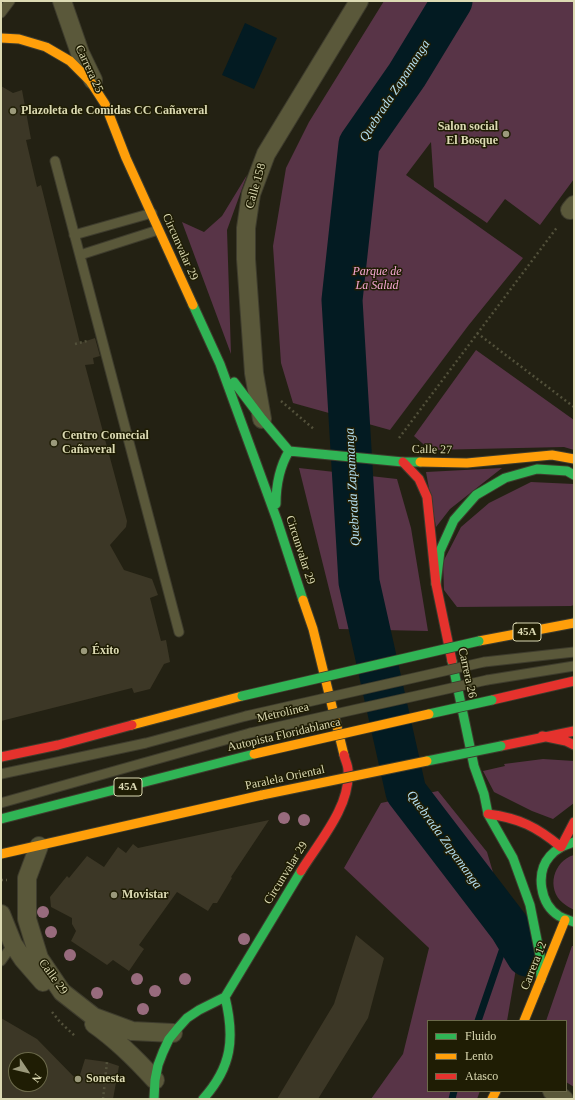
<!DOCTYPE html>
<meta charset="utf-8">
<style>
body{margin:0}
#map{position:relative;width:575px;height:1100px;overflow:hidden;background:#232113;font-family:"Times New Roman",serif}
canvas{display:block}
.frame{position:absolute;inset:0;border:2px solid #dcdab3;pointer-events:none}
.legend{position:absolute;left:427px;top:1020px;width:140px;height:72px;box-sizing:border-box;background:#1f1d04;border:1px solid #6b694a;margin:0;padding:5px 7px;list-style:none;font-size:12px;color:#dcdab3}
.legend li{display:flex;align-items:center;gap:8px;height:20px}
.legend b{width:20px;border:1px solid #6b694a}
.north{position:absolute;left:8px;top:1052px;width:40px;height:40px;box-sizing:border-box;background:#1f1d04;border:1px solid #6b694a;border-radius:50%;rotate:125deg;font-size:11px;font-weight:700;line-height:16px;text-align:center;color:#dcdab3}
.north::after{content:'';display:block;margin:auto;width:14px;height:18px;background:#9b997b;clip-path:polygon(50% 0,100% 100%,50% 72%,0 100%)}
</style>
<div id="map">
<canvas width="575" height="1100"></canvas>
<div class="frame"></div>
<ul class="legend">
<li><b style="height:5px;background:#30b455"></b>Fluido</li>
<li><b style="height:5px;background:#ff9f0a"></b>Lento</li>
<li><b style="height:5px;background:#e5322d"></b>Atasco</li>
</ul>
<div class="north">N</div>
</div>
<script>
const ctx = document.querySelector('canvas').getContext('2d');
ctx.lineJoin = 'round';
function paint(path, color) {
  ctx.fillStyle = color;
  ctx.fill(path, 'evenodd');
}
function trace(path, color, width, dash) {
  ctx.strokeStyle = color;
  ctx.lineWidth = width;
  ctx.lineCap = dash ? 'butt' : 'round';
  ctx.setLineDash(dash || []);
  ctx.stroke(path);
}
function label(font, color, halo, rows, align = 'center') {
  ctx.font = font + ' "Times New Roman",serif';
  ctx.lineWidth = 3;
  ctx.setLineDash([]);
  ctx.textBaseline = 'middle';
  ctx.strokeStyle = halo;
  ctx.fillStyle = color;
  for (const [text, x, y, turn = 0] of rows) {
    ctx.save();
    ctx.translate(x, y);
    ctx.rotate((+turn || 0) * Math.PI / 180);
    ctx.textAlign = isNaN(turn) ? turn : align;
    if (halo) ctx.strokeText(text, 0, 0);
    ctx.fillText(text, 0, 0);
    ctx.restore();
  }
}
paint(new Path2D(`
 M384,1H574V179L540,225L505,199L487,223L434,187L431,142L406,175L523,258L468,326L390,430L293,403L281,363L273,246L286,168L309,122Z
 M247,175L227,230L231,354L182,222L204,232L222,216Z
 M476,350L574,420V450L564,447L430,450L414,436Z
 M299,468L397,479L411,528L428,631L339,629Z
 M502,468L450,509L436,527L426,472Z
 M531,482L574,484V605L571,606L457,607L444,590L443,562L461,527L489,503Z
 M543,759L574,761V803L553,819L532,811L494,792L483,771L505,766L504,764Z
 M438,791L487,852L518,957L507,1021H428V1091H480L477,1099H371L403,1054L429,948L344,868L381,803Z
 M574,855V910C571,908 566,906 563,903C546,889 553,861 574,855Z
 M572,946H574V1087L566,1082V1021H546Z`), '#583447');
paint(new Path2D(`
 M245,23L277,38L254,89L222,75Z`), '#031b22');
trace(new Path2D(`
 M478,1021L510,928
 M452,1099L454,1091`), '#031b22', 7);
trace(new Path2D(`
 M452,1L407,75L359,144L342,300L359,582L406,792L510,928L527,956`), '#031b22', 41);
paint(new Path2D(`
 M1,86L13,93L22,90L31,139L26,140L37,187L41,185L80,343L95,338L100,356L93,358L94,364L85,365L127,521L126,527L110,545L124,570L152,579L158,595L150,598L161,641L166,640L170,662L164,664L150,689L134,693L132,688L1,721Z
 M269,820L231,877L232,878L217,903H213L208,911L177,892L139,945L144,949L129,971L113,960L107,965L71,941L76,931L72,924V918L51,907L50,897L67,876L69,878L87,856L104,867L118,847L126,853L133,844L138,848Z
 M356,935L384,958L368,1018L318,1099H277L334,1004Z
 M1,1018L37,1039L78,1081L85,1059L107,1062L119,1066L113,1099H1ZM16,1060H40V1084H16Z`), '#3c3726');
const lane = new Path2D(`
 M1,13L10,1
 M55,161L179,632
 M74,235L152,213
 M80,255L158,230
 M484,662L574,652
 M487,680L574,666
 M1,774L146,743L246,716
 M1,803L250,733
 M1,961L13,944`);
const street = new Path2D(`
 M62,1L80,53L93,80
 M570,210L574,205
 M262,419L254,373L246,259V228L251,194L266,154L359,1
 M39,846L27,878V919L39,958L62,992L94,1017L132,1031L173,1033
 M1,914L13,944L23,959L43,982
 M94,1024C117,1040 136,1059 155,1080
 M552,1091L564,1099`);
const fast = new Path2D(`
 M193,305L220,364L277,520L303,600
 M234,382L262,419L289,451L403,462H420
 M276,504C276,484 279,468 289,451
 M436,584L440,551L454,520L476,495L505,478L537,469L567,471L574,475
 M452,661L474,766L484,794L488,814L513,858L530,905L540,955L541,980
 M1,819L254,754
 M574,842C565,845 557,848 550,856C535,873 540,904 559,916C564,919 569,920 574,922
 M154,1099L155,1080L158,1065L163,1052L169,1039L178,1028L187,1018L199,1010L225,997L301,871
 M203,1099C232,1067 235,1038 225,997`);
const slow = new Path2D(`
 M1,38L19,39L46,47L70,61L90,81L105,104L126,158L193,305
 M420,462L467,463L552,455L574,459
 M303,600L313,629L344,755
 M479,641L574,623
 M132,725L242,696
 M1,854L262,795
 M524,1021L565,920
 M492,1099L496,1091`);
const jam = new Path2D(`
 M403,462L419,479L427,497L436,584L452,661
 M492,700L574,681
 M542,736L566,741L574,745
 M501,746L574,731
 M1,757L58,745L132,725
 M488,814C519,818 537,827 561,847L574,822
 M301,871C319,842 351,806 348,770C348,765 345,760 344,755`);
trace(lane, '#3e3c2d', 11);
trace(street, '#3e3c2d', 20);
trace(fast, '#3e3c2d', 11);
trace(slow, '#3e3c2d', 11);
trace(jam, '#3e3c2d', 11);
trace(new Path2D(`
 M477,333L574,407
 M75,344L87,341
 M281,401L315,430
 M399,438L558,226
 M1,880H7
 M52,1012L60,1022L76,1037
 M103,1099L107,1062`), '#53513b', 2.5, [2, 3]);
trace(lane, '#5a583a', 9);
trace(street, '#5a583a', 18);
trace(fast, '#30b455', 9);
trace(slow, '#ff9f0a', 9);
trace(jam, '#e5322d', 9);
const laneBridge = new Path2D(`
 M246,716L484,662
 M250,733L487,680`);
const fastBridge = new Path2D(`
 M242,696L479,641
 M429,714L492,700
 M427,761L501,746`);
const slowBridge = new Path2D(`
 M254,754L429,714
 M262,795L427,761`);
trace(laneBridge, '#3e3c2d', 11, []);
trace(fastBridge, '#3e3c2d', 11, []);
trace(slowBridge, '#3e3c2d', 11, []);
trace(laneBridge, '#5a583a', 9);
trace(fastBridge, '#30b455', 9);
trace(slowBridge, '#ff9f0a', 9);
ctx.fillStyle = '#986b7d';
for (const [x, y] of [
 [284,818],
 [304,820],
 [43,912],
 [51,932],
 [244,939],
 [70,955],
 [137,979],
 [185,979],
 [155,991],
 [97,993],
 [143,1009]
]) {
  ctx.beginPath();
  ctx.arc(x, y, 6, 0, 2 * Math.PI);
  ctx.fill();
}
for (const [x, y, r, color] of [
 [13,111,4,"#9b997b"],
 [506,134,4,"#9b997b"],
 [54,443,4,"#9b997b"],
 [84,651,4,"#9b997b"],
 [114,895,4,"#9b997b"],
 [78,1079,4,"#9b997b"]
]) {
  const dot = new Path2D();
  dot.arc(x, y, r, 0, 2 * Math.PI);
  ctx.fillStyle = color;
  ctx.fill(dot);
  trace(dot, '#1f1d04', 1.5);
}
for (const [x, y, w] of [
 [527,632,28],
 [128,787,28]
]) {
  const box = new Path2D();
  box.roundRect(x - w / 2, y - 9, w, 18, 3);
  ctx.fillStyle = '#1f1d04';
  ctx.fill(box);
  trace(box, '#dcdab3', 1);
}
label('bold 11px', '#dcdab3', null, [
 ["45A",527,632],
 ["45A",128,787]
]);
label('12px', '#dcdab3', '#1f1d04', [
 ["Carrera 25",89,69,65],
 ["Calle 158",256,186,-74],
 ["Circunvalar 29",180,247,66],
 ["Calle 27",432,450,1],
 ["Circunvalar 29",300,550,72],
 ["Carrera 26",467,673,78],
 ["Metrolínea",283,713,-13],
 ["Autopista Floridablanca",284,735,-13],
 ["Paralela Oriental",285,778,-12],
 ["Circunvalar 29",286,873,-58],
 ["Carrera 12",534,966,-68],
 ["Calle 29",53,977,54]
]);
label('bold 12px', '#dcdab3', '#1f1d04', [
 ["Plazoleta de Comidas CC Cañaveral",21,111],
 ["Salon social",498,127,"right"],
 ["El Bosque",498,141,"right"],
 ["Centro Comecial",62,436],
 ["Cañaveral",62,450],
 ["Éxito",92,651],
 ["Movistar",122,895],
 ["Sonesta",86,1079]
], 'left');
label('italic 12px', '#f7a8d4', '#1f1d04', [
 ["Parque de",377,272],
 ["La Salud",377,286]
]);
label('italic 13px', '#b4e1f4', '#1f1d04', [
 ["Quebrada Zapamanga",395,91,-57],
 ["Quebrada Zapamanga",353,487,-93],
 ["Quebrada Zapamanga",444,840,54]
]);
</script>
